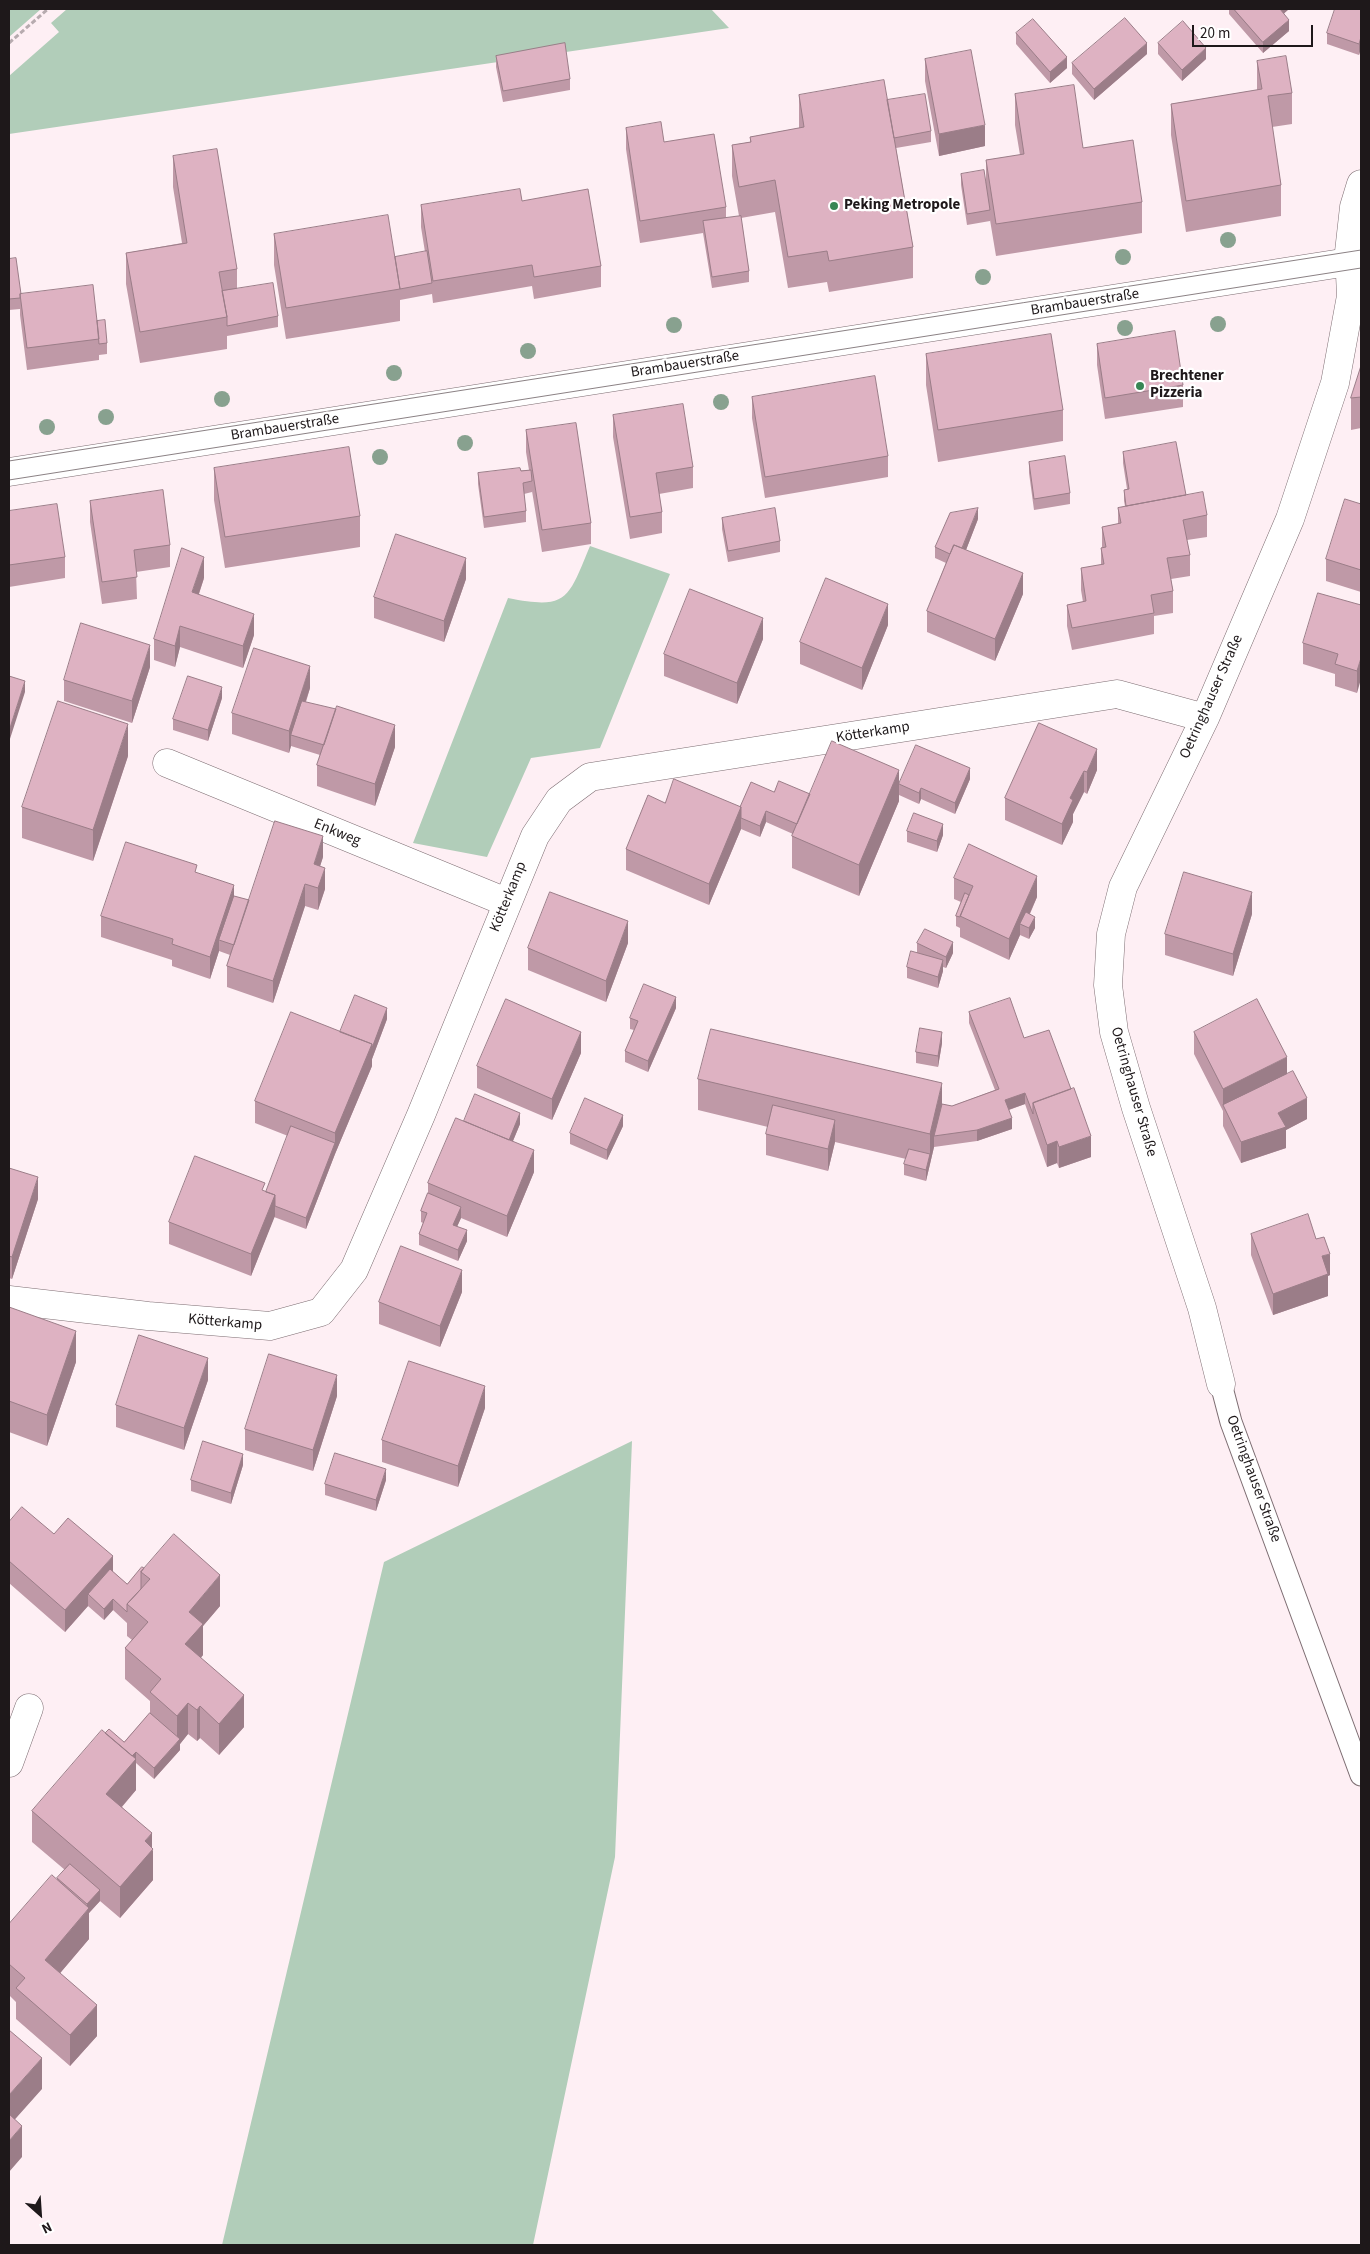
<!DOCTYPE html>
<meta charset="utf-8">
<style>
body{margin:0}
#map{position:relative;width:1370px;height:2254px;overflow:hidden;background:#feeff4;font-family:"Source Sans 3",sans-serif}
canvas{display:block}
.frame{position:absolute;inset:0;border:10px solid #1e181a;pointer-events:none}
.north{position:absolute;left:15px;top:2189px;width:50px;height:50px;-webkit-text-stroke:4px #fff;paint-order:stroke;rotate:154deg;font-size:14px;font-weight:700;line-height:20px;text-align:center;color:#1e181a}
.north::after{content:'';display:block;margin:auto;width:18px;height:22px;background:#1e181a;clip-path:polygon(50% 0,100% 100%,50% 72%,0 100%)}
.scale{position:absolute;left:1192px;top:25px;width:121px;height:22px;box-sizing:border-box;border:2px solid #1e181a;border-top:0;padding-left:6px;font-size:15px;line-height:18px;white-space:nowrap;color:#1e181a;-webkit-text-stroke:4px #fff;paint-order:stroke}
</style>
<div id="map">
<canvas width="1370" height="2254"></canvas>
<div class="frame"></div>
<div class="north">N</div>
<div class="scale">20 m</div>
</div>
<script>
const ctx = document.querySelector('canvas').getContext('2d');
ctx.lineJoin = 'round';
function paint(path, color) {
  ctx.fillStyle = color;
  ctx.fill(path, 'evenodd');
}
function trace(path, color, width, dash) {
  ctx.strokeStyle = color;
  ctx.lineWidth = width;
  ctx.lineCap = dash ? 'butt' : 'round';
  ctx.setLineDash(dash || []);
  ctx.stroke(path);
}
function label(font, color, halo, rows, align = 'center') {
  ctx.font = font + ' "Source Sans 3",sans-serif';
  ctx.lineWidth = 4.5;
  ctx.setLineDash([]);
  ctx.textBaseline = 'middle';
  ctx.strokeStyle = halo;
  ctx.fillStyle = color;
  for (const [text, x, y, turn = 0] of rows) {
    ctx.save();
    ctx.translate(x, y);
    ctx.rotate((+turn || 0) * Math.PI / 180);
    ctx.textAlign = isNaN(turn) ? turn : align;
    if (halo) ctx.strokeText(text, 0, 0);
    ctx.fillText(text, 0, 0);
    ctx.restore();
  }
}
paint(new Path2D(`
 M9,9H41L9,37Z
 M67,9H711L729,28L9,134V76L59,32L51,23Z
 M590,546L670,574L600,748L531,758L487,857L413,843L508,598C568,610 568,599 590,546Z
 M632,1441L615,1857L533,2245H222L384,1562Z`), '#b1cdb9');
const service = new Path2D(`
 M1221,1384L1231,1422L1361,1775`);
const minor = new Path2D(`
 M167,763L506,902
 M9,1300L148,1316L270,1326L321,1312L354,1270L421,1115L535,836L559,800L590,777L1117,694L1205,718
 M1221,1384L1202,1308L1136,1108L1114,1032L1108,985L1111,934L1123,887L1205,718L1290,519L1335,383L1351,296L1349,252L1354,207L1361,184
 M9,1763L29,1708`);
const secondary = new Path2D(`
 M9,472L1361,260`);
trace(service, '#7d6d72', 23);
trace(minor, '#7d6d72', 29);
trace(secondary, '#7d6d72', 29);
trace(new Path2D(`
 M9,43L48,9`), '#b7abaf', 3, [5, 2.5]);
trace(service, '#fff', 21);
trace(minor, '#fff', 28);
trace(secondary, '#fff', 28);
trace(new Path2D(`
 M9,461L1361,250
 M9,480L1361,268`), '#8b8184', 1);
ctx.fillStyle = '#88a18f';
for (const [x, y] of [
 [1228,240],
 [1123,257],
 [983,277],
 [1218,324],
 [674,325],
 [1125,328],
 [528,351],
 [394,373],
 [222,399],
 [721,402],
 [106,417],
 [47,427],
 [465,443],
 [380,457]
]) {
  ctx.beginPath();
  ctx.arc(x, y, 8, 0, 2 * Math.PI);
  ctx.fill();
}
paint(new Path2D(`
 M1229,9H1289L1284,13L1289,31L1263,53L1229,14Z
 M1361,9V48L1359,55L1327,44V33Z
 M1016,33L1067,68L1050,83L1016,44Z
 M1158,43L1206,59L1182,81L1158,54Z
 M1147,54L1094,100L1072,74V63Z
 M496,56L570,79V90L503,102L496,67Z
 M925,59L985,146L939,156L925,81Z
 M1257,61L1292,93V124L1272,127L1281,185V216L1186,232L1171,135V104L1257,90Z
 M1015,94L1083,148L1142,202V233L996,256L990,220V221L967,225L961,185V174L986,182V160L1020,155L1015,125Z
 M799,95L887,100L931,131V142L896,148L913,247V278L829,292L827,282L788,288L775,212L741,218L749,271V282L712,288L703,233L640,243L626,149V128L664,142L726,207V218L739,216L732,176V145L750,142V137L799,128Z
 M173,156L237,269V289L278,316V327L227,336V349L140,363L126,284V253L182,243L173,187Z
 M522,201L601,266V287L534,299L532,286L433,303L432,294L400,300V321L286,339L274,265V234L395,257L425,252L421,227V205Z
 M9,259L21,294L97,321L107,343V354L99,355V360L27,370L20,315V309L9,310Z
 M1097,344L1183,385V407L1105,419L1097,365Z
 M926,354L1063,410V441L938,462L926,385Z
 M1361,366V428L1351,430V398Z
 M752,397L888,456V477L765,498L752,418Z
 M613,415L693,467V488L659,494L662,512V533L630,539L613,437Z
 M526,430L591,523V544L542,552L532,491V492L524,494L526,511V522L484,528L478,484V473L529,470L526,452Z
 M1123,452L1186,495L1207,515V537L1187,540L1190,555V576L1171,579L1173,591V613L1154,616V634L1072,650L1067,626V605L1083,602L1081,590V568L1101,565V548L1102,547V527L1118,524V508L1125,506L1124,501V490L1127,489L1123,463Z
 M1029,462L1070,493V504L1034,510L1029,473Z
 M214,468L360,516V547L225,568L214,500Z
 M90,501L170,545V567L136,572L137,599L102,604L90,522Z
 M1361,504V592L1326,581V559Z
 M9,511L65,557V578L9,587Z
 M722,518L780,541V552L728,562L722,529Z
 M978,519L966,550L1023,594L995,661L927,632V611L946,563L935,558V547Z
 M204,578L199,594L254,635L243,668L180,647L175,667L154,660V639Z
 M466,579L444,642L374,618V597Z
 M1361,605L1357,693L1335,686V674L1303,664V643Z
 M888,625L862,690L800,664V642Z
 M763,639L737,704L664,676V654Z
 M150,667L132,723L64,701V680Z
 M310,688L306,702L395,747L375,806L317,786V765L320,755L291,746L289,753L232,734V713Z
 M222,698L208,741L173,730V719Z
 M1039,723L1097,770L1087,794L1084,792L1073,814V822L1062,845L1005,820V798Z
 M128,756L93,861L22,838V807Z
 M970,779L955,814L921,799L919,804L899,795V801L859,896L792,868V836L793,834L766,822L760,837L741,829L709,905L626,870V849L665,803L740,807L774,792L810,794L899,783Z
 M907,831L943,835L937,852L907,842Z
 M323,857L320,866L325,889L318,910L305,906L273,1003L227,987V966L230,955L219,951L210,979L172,966V960L101,937V916L197,873L234,896L249,900Z
 M954,878L1037,897L1030,914L1035,928L1029,939L1020,935L1009,960L960,937V928L956,926V916L961,902L954,899Z
 M1252,914L1233,976L1165,955V934Z
 M628,943L606,1002L528,970V948Z
 M917,943L953,953L946,968L943,967V971L938,988L907,978V967L917,953Z
 M676,1008L648,1072L625,1062V1051L634,1030L630,1029V1018Z
 M969,1012L1024,1038L1091,1157L1059,1168L1057,1163L1047,1167L1025,1104L1009,1110L1012,1129L977,1141L934,1147L926,1181L904,1175V1164L906,1159L835,1142L828,1171L766,1155V1134L768,1127L698,1110V1079L942,1104L952,1106L995,1090L969,1023Z
 M387,1019L372,1059V1066L335,1154L306,1229L274,1217L251,1276L169,1244V1222L265,1191L266,1192L288,1136L255,1123V1101L340,1032Z
 M1194,1032L1287,1074L1307,1119L1286,1130V1148L1241,1163L1223,1126V1111L1194,1054Z
 M942,1043L938,1067L916,1063V1052Z
 M581,1053L552,1120L477,1088V1066Z
 M464,1121L520,1124L513,1141L534,1172L507,1237L461,1218L457,1226L467,1241L458,1261L419,1245V1234L423,1223L421,1222V1211L428,1193V1183Z
 M623,1126L607,1160L570,1144V1133Z
 M9,1168L38,1199L12,1279L9,1278Z
 M1251,1234L1316,1239L1330,1275L1328,1276V1296L1273,1315L1251,1255Z
 M462,1292L440,1347L379,1324V1302Z
 M9,1307L76,1362L47,1446L9,1432Z
 M208,1380L184,1450L116,1427V1405Z
 M337,1396L313,1471L245,1450V1429Z
 M485,1408L458,1487L382,1462V1440Z
 M243,1465L231,1504L191,1491V1480Z
 M386,1480L376,1511L325,1495V1484Z
 M9,1522L54,1534L113,1572L127,1584L144,1568L220,1606L203,1626V1655L201,1658L244,1727L219,1755L200,1738L197,1741L188,1734L180,1744V1750L154,1779L136,1763V1790L122,1807L152,1847L153,1880L120,1918L100,1901L89,1913V1939L60,1973L97,2036L70,2066L16,2019V2002L9,1995V1924L57,1880V1878L65,1870L32,1842V1811L105,1733L124,1742L150,1713V1701L125,1679V1648L132,1640L127,1636V1623L113,1610L104,1620L88,1606L65,1632L9,1583Z`), '#bf99a7');
paint(new Path2D(`
 M1279,9H1289L1279,18Z
 M1289,20V31L1263,53V42Z
 M1361,37V48L1359,55V44Z
 M1147,43V54L1094,100V89Z
 M1206,48V59L1182,81V70Z
 M1067,57V68L1050,83V72Z
 M985,125V146L939,156V134Z
 M978,508V519L959,568V557Z
 M204,557V578L192,614V592Z
 M466,558V579L444,642V621Z
 M1023,573V594L995,661V639Z
 M888,604V625L862,690V668Z
 M254,614V635L243,668V646Z
 M763,618V639L737,704V683Z
 M180,626V647L175,667V646Z
 M150,645V667L132,723V701Z
 M1361,658V679L1357,693V671Z
 M310,666V688L294,736L291,735V746L289,753V731Z
 M25,681V692L9,742V731Z
 M222,687V698L208,741V730Z
 M128,724V756L93,861V830Z
 M395,725V747L375,806V784Z
 M1097,749V770L1087,794V772Z
 M970,768V779L955,814V803Z
 M899,770V801L859,896V865Z
 M1084,771V792L1073,814V822L1062,845V824L1070,798Z
 M921,788V799L919,804V793Z
 M741,807V829L709,905V884Z
 M766,811V822L760,837V826Z
 M943,824V835L937,852V841Z
 M323,836V857L314,885V864Z
 M325,868V889L318,910V888Z
 M1037,876V897L1024,926L1020,924V935L1009,960V939Z
 M305,884V906L273,1003V981Z
 M234,885V907L219,940V951L210,979V957Z
 M1252,892V914L1233,976V954Z
 M1035,917V928L1029,939V928Z
 M628,921V943L606,1002V981Z
 M953,942V953L946,968V957Z
 M943,960V971L938,988V977Z
 M676,997V1008L648,1072V1061Z
 M387,1008V1019L372,1059V1066L335,1154L306,1229V1218L335,1143V1133Z
 M581,1032V1053L552,1120V1099Z
 M942,1032V1043L938,1067V1056Z
 M1287,1057V1079L1223,1105V1089Z
 M942,1083V1115L934,1136V1147L926,1181V1170L930,1154V1134Z
 M1025,1093V1104L1005,1111V1100Z
 M1307,1098V1119L1286,1130V1148L1241,1163V1142L1278,1113Z
 M520,1113V1124L507,1155V1144Z
 M623,1115V1126L607,1160V1150Z
 M1012,1118V1129L977,1141V1130Z
 M835,1120V1142L828,1171V1149Z
 M1091,1136V1157L1059,1168V1147Z
 M1057,1141V1163L1047,1167V1145Z
 M534,1150V1172L507,1237V1216Z
 M38,1177V1199L12,1279V1257Z
 M275,1195V1216L251,1276V1254Z
 M461,1207V1218L453,1236V1225Z
 M467,1230V1241L458,1261V1250Z
 M1330,1254V1275L1328,1276V1296L1273,1315V1294L1322,1256Z
 M462,1270V1292L440,1347V1326Z
 M76,1331V1362L47,1446V1415Z
 M208,1358V1380L184,1450V1428Z
 M337,1375V1396L313,1471V1450Z
 M485,1386V1408L458,1487V1466Z
 M243,1454V1465L231,1504V1493Z
 M386,1469V1480L376,1511V1500Z
 M113,1556V1577L88,1594V1606L65,1632V1610Z
 M220,1575V1606L203,1626V1655L185,1675V1644L189,1612Z
 M113,1599V1610L104,1620V1609Z
 M244,1695V1727L219,1755V1724Z
 M188,1703V1734L180,1744V1750L154,1779V1768L177,1743V1716Z
 M200,1706V1738L197,1741V1710Z
 M136,1752V1790L106,1825V1794L122,1767Z
 M152,1833V1851L153,1849V1880L120,1918V1887L145,1841Z
 M100,1890V1901L89,1913V1939L45,1991V1960L87,1911V1904Z
 M97,2005V2036L70,2066V2035Z
 M42,2058V2089L9,2126V2095Z
 M22,2126V2157L9,2172V2141Z`), '#9b7d88');
const building = new Path2D(`
 M1234,9H1280L1289,20L1263,42Z
 M1335,9H1361V37L1359,44L1327,33Z
 M1125,18L1147,43L1094,89L1072,63Z
 M1033,19L1067,57L1050,72L1016,33Z
 M1183,21L1206,48L1182,70L1158,43Z
 M565,43L570,79L503,91L496,56Z
 M971,50L985,125L939,134L925,59Z
 M1286,56L1292,93L1268,96L1281,185L1186,201L1171,104L1262,89L1257,61Z
 M884,80L913,247L829,261L827,251L788,257L775,180L739,187L732,145L751,142L750,137L804,127L799,95Z
 M1074,85L1083,148L1133,140L1142,202L996,224L986,160L1024,154L1015,94Z
 M925,94L931,131L894,138L887,100Z
 M661,122L664,142L714,134L726,207L640,221L626,128Z
 M217,149L237,269L219,272L227,317L140,332L126,253L187,243L173,156Z
 M984,170L990,210L967,214L961,174Z
 M520,189L522,201L588,189L601,266L534,277L532,265L433,281L421,205Z
 M388,215L400,289L286,308L274,234Z
 M741,216L749,271L712,277L703,221Z
 M427,251L432,283L400,289L395,257Z
 M16,258L21,294H20V298L9,299V259Z
 M273,283L278,316L227,326V317L222,291Z
 M93,285L99,339L27,348L20,294Z
 M105,320L107,343L99,344L97,321Z
 M1175,331L1183,385L1105,398L1097,344Z
 M1051,334L1063,410L938,430L926,354Z
 M1361,366V397L1351,398Z
 M875,376L888,456L765,477L752,397Z
 M683,404L693,467L656,473L662,512L630,517L613,415Z
 M576,423L591,523L542,530L526,430Z
 M1176,442L1186,495L1126,506L1124,490L1129,489L1123,452Z
 M349,447L360,516L225,537L214,468Z
 M1065,456L1070,493L1034,499L1029,462Z
 M520,468L521,471L531,470L532,481L523,483L526,511L484,517L478,473Z
 M163,490L170,545L134,550L137,577L102,582L90,501Z
 M1203,492L1207,515L1183,520L1190,555L1167,558L1173,591L1151,595L1154,613L1072,628L1067,605L1086,601L1081,568L1104,564L1101,548L1106,547L1102,527L1121,523L1118,508Z
 M1345,499L1361,504V570L1326,559Z
 M57,504L65,557L9,565V511Z
 M775,508L780,541L728,551L722,518Z
 M978,508L962,548L954,545L950,554L935,547L950,513Z
 M396,534L466,558L444,621L374,597Z
 M954,545L1023,573L995,639L927,611Z
 M182,548L204,557L192,592L254,614L243,646L180,626L175,646L154,639Z
 M826,578L888,604L862,668L800,642Z
 M690,589L763,618L737,683L664,654Z
 M1318,593L1361,605V658L1357,671L1335,664L1338,654L1303,643Z
 M81,623L150,645L132,701L64,680Z
 M254,648L310,666L289,731L232,713Z
 M9,676L25,681L9,731Z
 M188,676L222,687L208,730L173,719Z
 M58,701L128,724L93,830L22,807Z
 M302,701L336,709L324,745L291,735Z
 M337,706L395,725L375,784L317,765Z
 M1039,723L1097,749L1087,772L1084,771L1070,798L1073,800L1062,824L1005,798Z
 M832,741L899,770L859,865L792,836Z
 M916,745L970,768L955,803L921,788L919,793L899,784Z
 M674,779L741,807L709,884L626,849L648,795L665,803Z
 M779,781L810,794L797,824L766,811L760,826L741,818V807H740L751,782L774,792Z
 M914,813L943,824L937,841L907,831Z
 M275,821L323,836L314,864L325,868L318,888L305,884L273,981L227,966Z
 M126,842L197,865L195,872L234,885L210,957L172,944L173,939L101,916Z
 M969,844L1037,876L1009,939L960,916L973,886L954,878Z
 M1184,872L1252,892L1233,954L1165,934Z
 M550,892L628,921L606,981L528,948Z
 M965,893L969,895L960,917L956,916Z
 M234,896L249,900L234,945L219,940Z
 M1026,912L1035,917L1029,928L1020,924Z
 M925,929L953,942L946,957L917,943Z
 M911,951L943,960L938,977L907,967Z
 M644,984L676,997L648,1061L625,1051L638,1021L630,1018Z
 M355,995L387,1008L372,1048V1044L340,1032Z
 M1010,998L1024,1038L1049,1030L1071,1089L1033,1103V1114L1025,1093L1005,1100L1012,1118L977,1130L934,1136L942,1104L952,1106L999,1089L969,1012Z
 M506,999L581,1032L552,1099L477,1066Z
 M1257,999L1287,1057L1223,1089L1194,1032Z
 M291,1012L372,1044L335,1133L255,1101Z
 M920,1028L942,1032L938,1056L916,1052Z
 M711,1029L942,1083L930,1134L698,1079Z
 M1293,1071L1307,1098L1278,1113L1286,1127L1241,1142L1223,1105Z
 M1074,1088L1091,1136L1059,1147L1057,1141L1047,1145L1033,1103Z
 M475,1094L520,1113L509,1140L464,1121Z
 M585,1098L623,1115L607,1150L570,1133Z
 M773,1105L835,1120L828,1149L766,1134Z
 M456,1118L534,1150L507,1216L428,1183Z
 M291,1126L335,1143L306,1218L275,1206V1195L266,1192Z
 M909,1149L930,1154L926,1170L904,1164Z
 M195,1156L265,1183L262,1190L275,1195L251,1254L169,1222Z
 M9,1168L38,1177L12,1257L9,1256Z
 M428,1193L461,1207L453,1225L467,1230L458,1250L419,1234L427,1213L421,1211Z
 M1308,1214L1316,1239L1324,1237L1330,1254L1322,1256L1328,1274L1273,1294L1251,1234Z
 M401,1246L462,1270L440,1326L379,1302Z
 M9,1307L76,1331L47,1415L9,1401Z
 M139,1335L208,1358L184,1428L116,1405Z
 M269,1354L337,1375L313,1450L245,1429Z
 M409,1361L485,1386L458,1466L382,1440Z
 M203,1441L243,1454L231,1493L191,1480Z
 M335,1453L386,1469L376,1500L325,1484Z
 M22,1507L54,1534L68,1518L113,1556L65,1610L9,1561V1522Z
 M174,1534L220,1575L189,1612L203,1624L185,1644L244,1695L219,1724L200,1706L197,1710L188,1703L177,1716L150,1692L161,1679L125,1648L148,1622L127,1604L150,1579L141,1572Z
 M142,1567L144,1568L141,1572V1589L127,1604V1612L113,1599L104,1609L88,1594L110,1569L127,1584Z
 M150,1713L180,1739L154,1768L136,1752L132,1756L105,1733L109,1729L124,1742Z
 M102,1730L136,1759L106,1794L152,1833L145,1841L153,1849L120,1887L32,1811Z
 M70,1864L100,1890L87,1904L57,1878Z
 M52,1875L89,1908L45,1960L97,2005L70,2035L16,1988L25,1978L9,1964V1924Z
 M9,2030L42,2058L9,2095Z
 M9,2114L22,2126L9,2141Z`);
paint(building, '#deb2c2');
trace(building, '#9b7d88', 1);
for (const [x, y, r, color] of [
 [834,206,5,"#388655"],
 [1140,386,5,"#388655"]
]) {
  const dot = new Path2D();
  dot.arc(x, y, r, 0, 2 * Math.PI);
  ctx.fillStyle = color;
  ctx.fill(dot);
  trace(dot, '#fff', 2);
}
label('bold 15px', '#1e181a', '#fff', [
 ["Peking Metropole",844,206],
 ["Brechtener",1150,377],
 ["Pizzeria",1150,394]
], 'left');
label('15px', '#1e181a', '#fff', [
 ["Brambauerstraße",1085,303,-9],
 ["Brambauerstraße",685,365,-9],
 ["Brambauerstraße",285,428,-9],
 ["Oetringhauser Straße",1212,697,-66],
 ["Kötterkamp",873,733,-9],
 ["Enkweg",337,833,22],
 ["Kötterkamp",509,897,-68],
 ["Oetringhauser Straße",1133,1092,74],
 ["Kötterkamp",225,1323,5],
 ["Oetringhauser Straße",1253,1479,70]
]);
</script>
